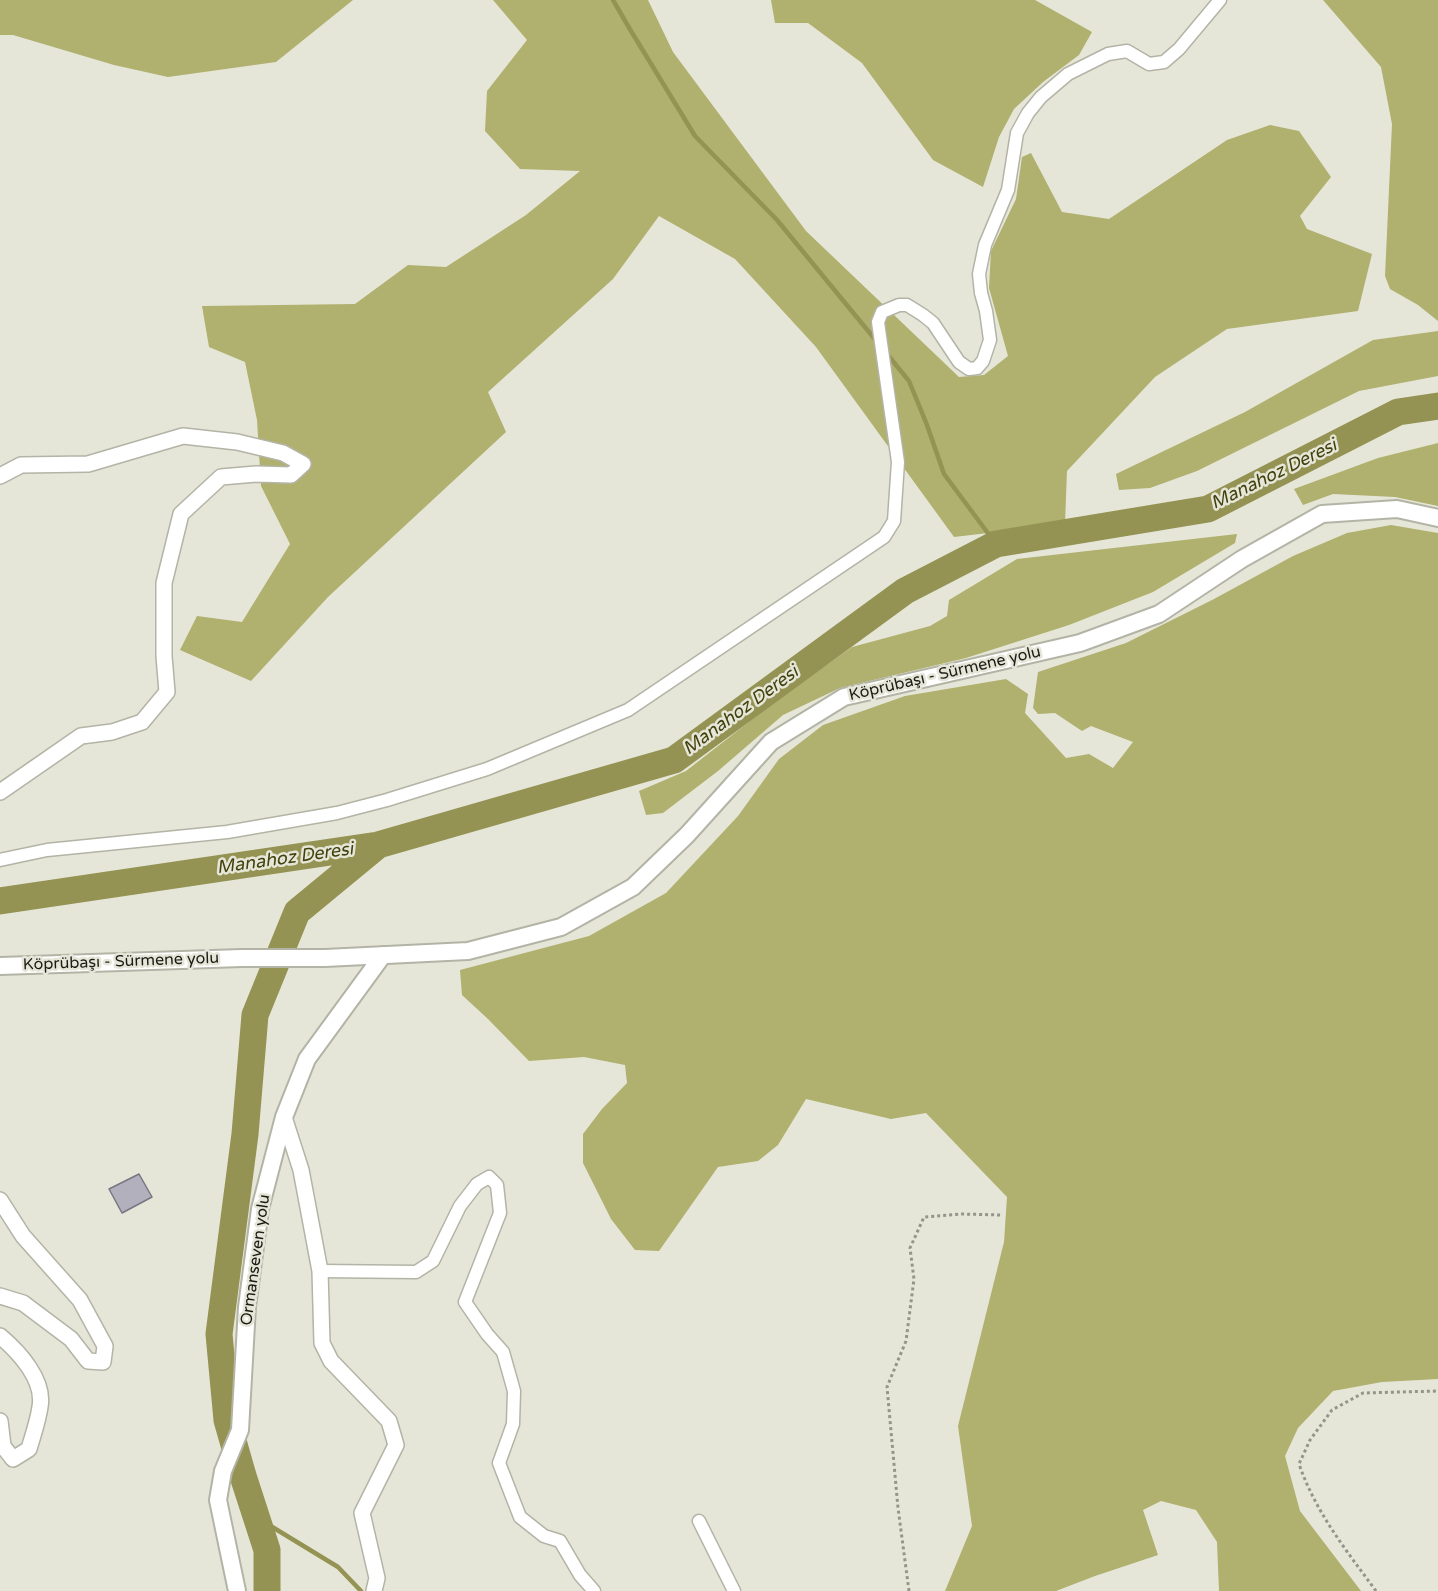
<!DOCTYPE html>
<meta charset="utf-8">
<style>
body{margin:0}
canvas{display:block;background:#e5e6d7}
</style>
<canvas width="1438" height="1591"></canvas>
<script>
const ctx = document.querySelector('canvas').getContext('2d');
ctx.lineJoin = 'round';
function paint(path, color) {
  ctx.fillStyle = color;
  ctx.fill(path, 'evenodd');
}
function trace(path, color, width, dash) {
  ctx.strokeStyle = color;
  ctx.lineWidth = width;
  ctx.lineCap = dash ? 'butt' : 'round';
  ctx.setLineDash(dash || []);
  ctx.stroke(path);
}
function label(font, color, halo, rows, align = 'center') {
  ctx.font = font + ' "Varela Round",sans-serif';
  ctx.lineWidth = 5;
  ctx.setLineDash([]);
  ctx.textBaseline = 'middle';
  ctx.strokeStyle = halo;
  ctx.fillStyle = color;
  for (const [text, x, y, turn = 0] of rows) {
    ctx.save();
    ctx.translate(x, y);
    ctx.rotate((+turn || 0) * Math.PI / 180);
    ctx.textAlign = isNaN(turn) ? turn : align;
    if (halo) ctx.strokeText(text, 0, 0);
    ctx.fillText(text, 0, 0);
    ctx.restore();
  }
}
paint(new Path2D(`
 M0,0H353L276,62L168,77L114,65L13,35H0Z
 M493,0H648L673,52L806,231L959,377L984,375L1008,356L989,288L991,251L1016,199L1022,157L1031,153L1062,212L1109,219L1227,140L1270,125L1299,131L1331,177L1300,216L1307,229L1372,254L1358,311L1227,329L1155,377L1067,471L1065,524L954,537L816,347L735,259L659,216L613,279L488,392L506,432L328,597L251,681L180,650L197,616L242,622L290,544L261,486L257,420L245,362L209,347L202,306L355,304L408,265L446,267L526,215L580,171L520,169L485,131L487,91L527,40Z
 M771,0H1035L1092,32L1079,55L1043,82L1014,109L999,137L983,187L933,160L862,63L808,23H775Z
 M1323,0H1438V321L1418,305L1390,289L1385,276L1392,124L1381,67Z
 M1438,331V376L1359,391L1197,471L1150,488L1119,490L1116,474L1245,412L1373,340Z
 M1438,443V506L1395,497L1333,494L1303,505L1294,489L1378,458Z
 M1391,525L1438,533V1379L1382,1382L1333,1391L1298,1428L1285,1456L1300,1511L1361,1591H1219L1217,1542L1196,1510L1161,1501L1143,1510L1158,1555L1095,1576L1056,1591H945L972,1526L958,1426L1004,1242L1007,1197L926,1113L891,1119L806,1099L778,1145L758,1161L718,1167L659,1251L635,1250L611,1219L583,1163V1134L602,1109L627,1083L625,1065L584,1057L529,1061L488,1019L462,995L460,970L589,936L666,893L738,816L779,759L823,725L905,696L1006,679L1028,694L1025,713L1066,758L1089,754L1113,768L1133,742L1091,726L1082,731L1055,713L1038,714L1033,708L1038,672L1126,643L1214,599L1293,556L1347,533Z
 M1237,534L1235,543L1153,592L1069,625L966,658L840,688L783,715L718,771L663,813L646,815L639,791L686,771L773,703L852,647L930,626L947,616L949,600L1017,559Z`), '#b0b06f');
trace(new Path2D(`
 M613,0L631,31L695,136L777,220L878,343
 M887,354L909,381L927,425L944,474L996,544
 M269,1525L338,1567L361,1591`), '#949353', 4.5);
trace(new Path2D(`
 M0,901L378,845L674,760L905,591L996,544L1208,509L1398,412L1438,406
 M267,1591V1550L243,1476L227,1420L219,1334L245,1134L255,1015L297,912L377,846`), '#949353', 27);
const building = new Path2D(`
 M139,1174L152,1197L122,1213L109,1189Z`);
paint(building, '#b3b0bd');
trace(building, '#797683', 1.5);
const minor = new Path2D(`
 M0,860L47,850L227,832L337,813L387,800L487,769L628,710L884,537L894,521L898,462L878,322L882,312L899,305H907L923,315L933,323L959,362L969,369L977,368L983,361L990,340L986,311L981,293L979,274L985,245L1008,190L1017,133L1028,113L1041,97L1068,74L1108,54L1127,51L1149,64L1164,62L1179,49L1220,0
 M320,1271L416,1272L433,1261L460,1206L477,1184L489,1177L497,1185L500,1213L465,1302L487,1334L503,1352L514,1391L513,1424L499,1463L520,1517L544,1536L560,1541L580,1575L594,1591
 M699,1521L734,1591`);
const tertiary = new Path2D(`
 M0,476L21,465L88,464L183,436L237,442L283,453L303,464L291,475L256,474L221,477L181,514L164,583V656L167,692L142,722L112,732L81,736L0,792
 M284,1117L301,1170L320,1271L322,1343L331,1361L389,1421L396,1445L362,1513L377,1578L374,1591
 M0,1200L23,1236L80,1300L105,1346L103,1362L88,1361L71,1339L23,1303L0,1296
 M0,1336C19,1352 45,1380 40,1407C38,1421 33,1435 29,1449L13,1459L3,1446L0,1421`);
const secondary = new Path2D(`
 M0,966L242,958H325L468,951L561,927L633,887L687,835L771,742L844,697L1080,643L1159,614L1242,559L1322,514L1397,509L1438,518
 M237,1591L218,1500L223,1471L240,1430L247,1307L260,1209L284,1117L307,1059L383,955`);
trace(minor, '#b3b4a6', 15);
trace(tertiary, '#b3b4a6', 18);
trace(secondary, '#b3b4a6', 20);
trace(new Path2D(`
 M909,1591L898,1508L887,1387L906,1341L914,1279L910,1248L924,1217L962,1214L1002,1215
 M1376,1591C1346,1550 1316,1513 1299,1464L1310,1440L1332,1410L1363,1393L1438,1391`), '#94958a', 3, [3, 3]);
trace(minor, '#fff', 12);
trace(tertiary, '#fff', 15);
trace(secondary, '#fff', 16);
label('16px', '#1c1c17', '#e5e6d7', [
 ["Köprübaşı - Sürmene yolu",945,674,-13],
 ["Köprübaşı - Sürmene yolu",121,962,-2],
 ["Ormanseven yolu",256,1260,-82]
]);
label('italic 18px', '#42410d', '#e5e6d7', [
 ["Manahoz Deresi",1274,475,-26],
 ["Manahoz Deresi",741,711,-36],
 ["Manahoz Deresi",285,859,-8]
]);
</script>
